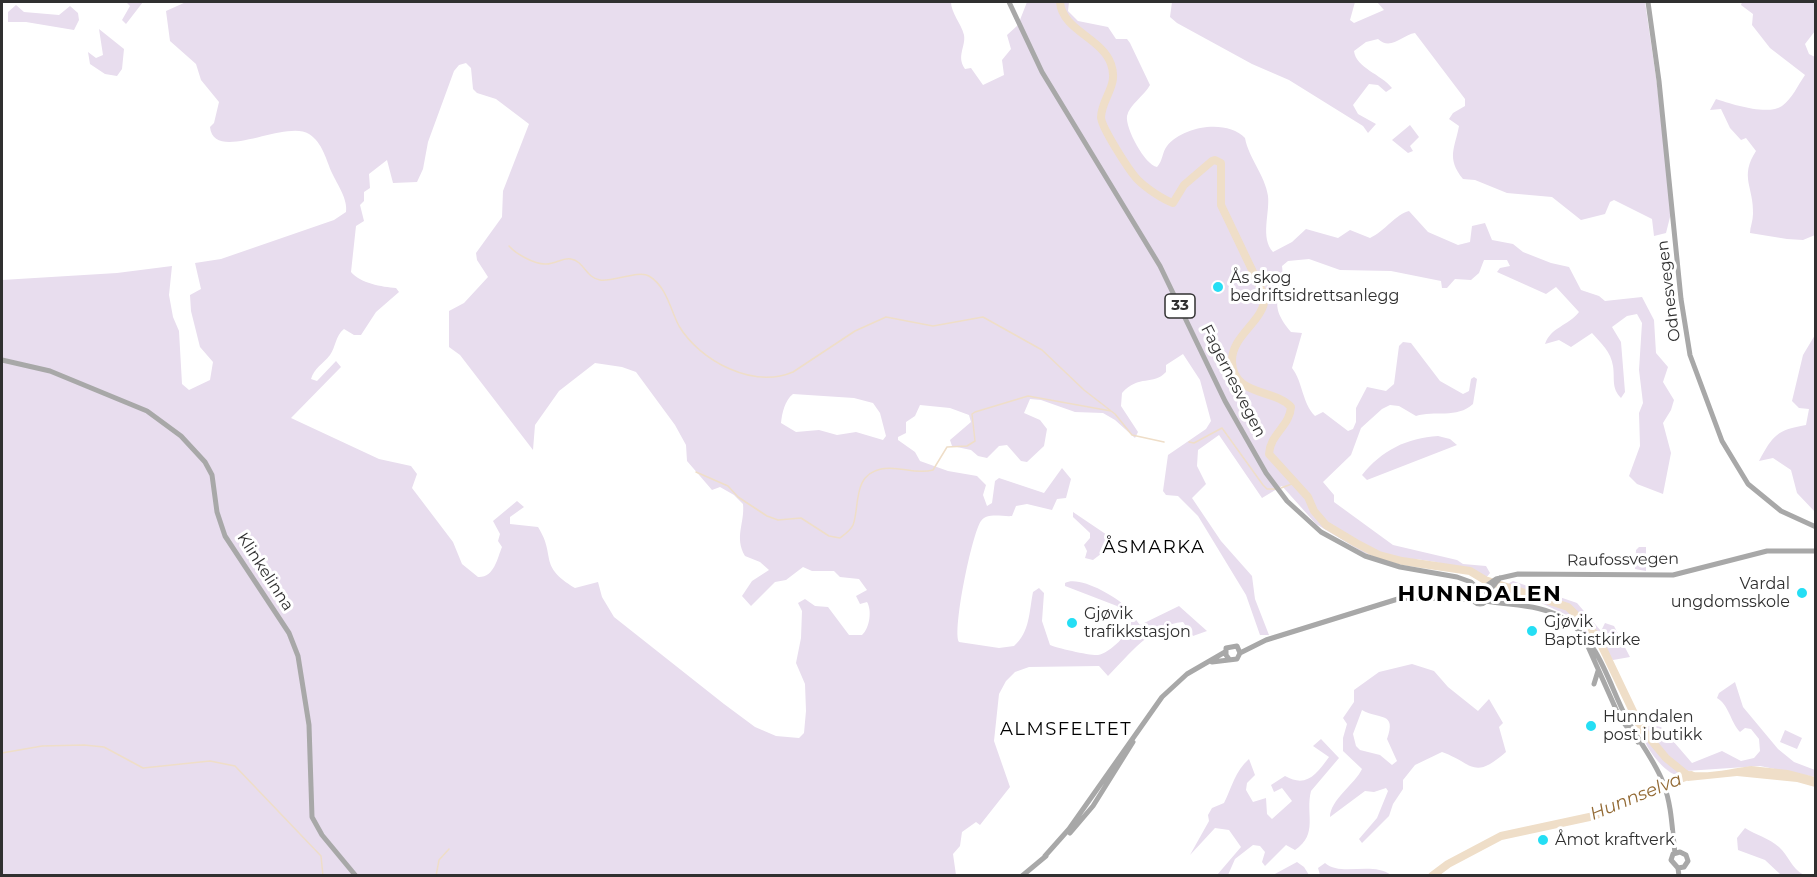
<!DOCTYPE html>
<meta charset="utf-8">
<style>
body{margin:0}
#map{position:relative;width:1817px;height:877px;overflow:hidden;background:#fff;font-family:Montserrat,sans-serif}
canvas{display:block}
.frame{position:absolute;inset:0;border:3px solid #303030;pointer-events:none}
</style>
<div id="map">
<canvas width="1817" height="877"></canvas>
<div class="frame"></div>
</div>
<script>
const ctx = document.querySelector('canvas').getContext('2d');
ctx.lineJoin = 'round';
function paint(path, color) {
  ctx.fillStyle = color;
  ctx.fill(path, 'evenodd');
}
function trace(path, color, width, dash) {
  ctx.strokeStyle = color;
  ctx.lineWidth = width;
  ctx.lineCap = dash ? 'butt' : 'round';
  ctx.setLineDash(dash || []);
  ctx.stroke(path);
}
function label(font, color, halo, rows, align = 'center') {
  ctx.font = font + ' Montserrat,sans-serif';
  ctx.lineWidth = 6;
  ctx.setLineDash([]);
  ctx.textBaseline = 'middle';
  ctx.strokeStyle = halo;
  ctx.fillStyle = color;
  for (const [text, x, y, turn = 0] of rows) {
    ctx.save();
    ctx.translate(x, y);
    ctx.rotate((+turn || 0) * Math.PI / 180);
    ctx.textAlign = isNaN(turn) ? turn : align;
    if (halo) ctx.strokeText(text, 0, 0);
    ctx.fillText(text, 0, 0);
    ctx.restore();
  }
}
paint(new Path2D(`
 M126,2H143L126,24L122,20L130,6Z
 M186,2H951C951,13 961,23 964,35C966,47 956,56 965,69L971,68L983,85L1004,75L1002,60L1011,49L1007,35L1018,25L1027,2H1069L1068,11L1078,21L1108,27L1116,39H1127L1130,43L1150,85C1145,95 1129,105 1127,116C1125,128 1145,165 1157,167C1163,161 1162,152 1167,146C1183,126 1227,119 1245,138C1249,159 1265,175 1268,196C1270,213 1260,238 1273,252L1292,242L1306,229L1338,238L1350,230L1370,238C1385,231 1396,214 1409,211L1428,232L1458,245L1470,242L1472,226L1485,223L1492,240L1513,244L1523,252L1551,263L1569,267L1581,290L1599,296L1605,301L1642,297L1654,320L1656,353L1668,367L1663,382L1674,400L1671,410L1663,423L1671,453L1663,494L1637,484L1629,476L1640,446L1639,413L1643,403L1639,370L1642,323L1637,314L1627,316L1612,327L1621,342L1625,392L1621,398C1611,388 1615,378 1613,366C1611,352 1601,343 1592,333L1571,347L1559,340L1545,344C1551,327 1568,326 1579,312L1556,287L1546,294L1497,272L1500,268L1510,266L1507,260H1484L1479,273L1471,280L1455,279L1447,288H1442L1441,281L1391,271L1340,270L1309,259L1288,261L1282,266C1286,296 1264,300 1291,332L1302,333L1292,368C1303,382 1302,403 1315,416L1323,412L1348,431L1353,429L1356,422V408L1367,387L1386,391L1394,384L1399,346L1403,342L1411,343L1440,381L1463,394L1469,391L1471,379L1474,377L1477,379L1473,404C1457,419 1434,410 1416,416L1399,406L1390,405L1382,409L1361,428L1351,455L1323,482L1334,495V502L1393,545L1457,560L1463,564L1486,566L1490,573L1486,578L1477,573L1436,562L1416,559L1403,565L1364,553L1316,524L1282,486L1262,498L1219,435L1198,450L1197,466L1206,484L1192,498L1221,541L1252,576L1255,599L1269,635H1260L1246,595L1198,516L1178,496L1166,495L1163,491L1168,455L1206,429L1211,421L1200,380L1183,354L1166,365V372C1153,386 1139,374 1122,393L1121,406L1138,432L1135,438L1115,420L1103,413L1075,412L1041,400L1030,399L1024,413L1040,420L1047,429L1044,446L1027,462L1021,461L1007,445L999,446L987,458L978,456L971,450L952,446L950,440L971,422L969,415L950,408L920,405L915,416L906,422V433L898,437V440L915,452L920,461L948,471L977,476L986,485L983,495L987,506L992,503L995,481L999,478L1044,493L1062,468L1071,479L1066,498L1057,499L1052,510L1027,504L1016,506L1012,516C1003,517 987,512 981,521C972,533 952,631 959,642L999,648L1014,646C1030,632 1029,612 1033,592L1039,588L1044,593L1042,621L1050,645C1056,648 1092,656 1098,655C1110,653 1130,633 1131,622L1117,606L1065,586V583C1078,575 1114,595 1125,606C1131,612 1135,619 1140,625L1179,606L1207,631L1193,636L1183,622C1151,625 1129,655 1108,676L1099,666L1029,667L1015,672L1006,681L999,694L994,741L1010,787L980,825L976,822L962,832L960,846L953,854L956,875L2,876V280L117,273L172,266L169,295L173,317L179,331L182,384L189,390L210,380L213,362L200,347L191,311L190,295L201,289L195,263L221,259L334,220L346,212C348,199 337,184 332,173C326,160 323,143 309,134C285,119 214,164 210,127L214,123L219,102L201,80L196,64L170,41L166,11ZM466,63L471,68L473,89L477,93L496,99L529,124L503,191L502,217L476,253L477,260L488,277L464,303L449,311V347L460,355L533,450L535,425L559,391L595,363L622,367L636,372L675,425L686,445L687,461L712,490L720,487L734,495L743,504C745,523 734,537 745,556L760,562L769,570L752,581L742,596L751,606L775,582L786,580L803,567L812,571H834L840,577L859,579L867,590L856,596L860,604L867,602C872,610 870,628 862,635H849L828,607L815,606L805,599L798,603L802,611L801,638L796,663L805,684L806,711L804,733L799,738L776,736L755,727L724,704L614,617L602,597L598,582L575,588C537,565 557,557 538,527L510,524V517L524,507L517,501L493,521L500,534L498,541L502,547C497,559 494,578 478,577L462,564L453,542L412,488L417,474L411,466L379,459L291,418L341,367L336,361L317,381L311,379C314,368 323,364 330,355C336,347 335,336 344,329L354,335H361L376,312L399,292L396,288C382,287 360,283 351,272L356,226L364,221L360,205L364,201V192L370,188L369,174L387,160L393,183L417,182L423,169L428,142L454,71L459,65ZM793,394L854,398L873,403L880,413L886,436L883,440L856,432L837,435L819,430L796,432L781,423C782,413 785,400 793,394Z
 M1172,2H1355L1350,20L1354,23L1384,10L1377,2H1645L1657,84L1671,213L1666,233L1654,236L1652,219L1614,200L1610,202L1605,214L1581,220L1552,197L1507,193L1475,180L1463,179C1446,158 1455,148 1459,126L1449,119L1453,113L1465,106V99L1415,33C1402,35 1391,51 1378,39L1366,42L1354,51C1356,68 1381,74 1392,88L1386,92L1378,85L1369,84L1353,105L1358,114L1376,124L1368,133L1363,126L1289,80L1252,64L1177,23L1170,17Z
 M1742,2H1815V31L1805,44L1809,54L1815,57V235L1803,240L1787,239L1750,233C1750,227 1753,221 1753,214C1754,187 1739,177 1756,151L1746,138L1741,140L1730,128L1721,109L1710,110L1716,99C1731,104 1768,116 1782,106C1792,99 1798,85 1805,75L1770,48L1752,25L1753,14L1741,5Z
 M16,5L24,12L59,15L70,6L78,13L79,20L74,30L26,22H8V12Z
 M99,29L124,49L122,69L117,76L105,74L90,64L88,52L96,58L103,55Z
 M1410,125L1419,137L1410,146L1413,151L1408,153L1392,140Z
 M1815,335V512L1797,493L1791,470L1773,458L1759,461C1773,435 1777,430 1806,425L1809,409L1799,408L1792,401L1803,355Z
 M1438,436L1450,439L1457,445L1367,480L1362,475C1382,450 1407,438 1438,436Z
 M1073,512L1113,539L1106,550L1093,560L1085,558L1087,551L1084,545L1090,538V533L1073,517Z
 M1639,547H1646V571L1635,569L1636,550Z
 M1513,581L1577,603L1601,631L1605,623L1614,626L1630,657L1613,660L1569,616L1541,603L1502,591L1504,586Z
 M1412,664L1434,671L1448,687L1478,711L1489,699L1503,723L1499,727L1506,752C1473,781 1473,763 1442,752L1415,765L1403,780V789L1393,804L1389,816L1362,843L1359,839L1377,818L1388,791L1386,788L1374,792L1365,791L1330,817C1330,800 1355,784 1362,769L1343,751V738L1347,724L1343,718L1354,702V690L1379,672ZM1362,710C1379,720 1397,711 1387,739L1397,761L1392,765L1380,755L1360,750L1356,746L1353,734Z
 M1735,682L1743,707L1778,749L1794,762L1815,770V777L1760,766L1686,771L1676,775C1664,771 1651,754 1645,742L1649,737L1645,728L1651,725L1661,727L1692,763L1722,751L1741,761L1754,758L1760,751L1759,739L1751,729L1745,728L1740,732C1730,721 1729,705 1717,698L1719,693Z
 M1785,730L1802,738L1797,749L1780,742Z
 M1321,739L1339,758L1311,791C1305,814 1319,834 1295,850L1286,845L1265,866L1262,862L1265,852L1260,846L1253,845L1235,859L1228,875H1217L1241,847L1229,830L1215,828L1190,855L1209,821L1208,815L1212,808L1224,803C1232,787 1235,771 1249,759L1255,775L1247,783L1246,790L1253,802L1266,798L1267,814L1272,819L1292,801L1282,788L1274,792L1271,785L1285,776C1306,788 1316,775 1329,757L1313,746Z
 M1745,828C1756,835 1769,838 1779,847C1789,856 1791,868 1804,875H1781L1765,860L1738,850L1737,838Z
 M1297,862L1304,867L1309,875H1273Z
 M1325,863C1341,877 1372,861 1391,875H1320L1318,868Z`), '#e8ddee');
paint(new Path2D(`
 M1751,766L1788,770L1815,777V787L1797,782L1737,776L1688,781L1680,775L1682,768C1695,778 1734,768 1751,766Z`), '#efdec8');
trace(new Path2D(`
 M509,246C516,254 534,264 545,264C554,265 563,257 571,259C584,261 586,278 600,280C613,282 639,270 649,276C667,287 670,309 679,326C700,361 753,389 793,372L855,331L886,317L933,326L983,317L1042,350L1084,390L1115,414L1132,435L1164,442
 M1189,442L1194,443L1222,428L1263,485L1267,489H1277
 M696,472L728,486L738,497L767,516L778,520L801,518L829,536L840,538C844,535 851,530 853,525C860,507 852,475 881,469C899,465 914,475 933,470L947,447L967,446L975,441L972,414L975,412L1028,396L1111,411
 M1281,488L1297,482
 M2,753L42,746L84,745L104,747L143,768L210,761L235,766L321,856L323,876
 M436,876L439,860L449,849`), '#efdec8', 1.5);
trace(new Path2D(`
 M1060,2C1062,30 1102,38 1111,64C1119,86 1102,97 1101,117C1101,127 1130,172 1138,180C1146,188 1162,199 1173,203L1184,185L1212,161L1215,160L1221,163V205L1265,297C1264,322 1231,335 1232,362C1233,396 1275,389 1291,407C1290,426 1270,434 1269,454L1308,497L1314,511L1326,525L1356,543L1379,555L1402,561L1470,571L1485,580L1568,607L1597,636L1641,728L1666,758L1687,775
 M1432,876L1448,864L1501,836L1594,816L1650,790L1691,775`), '#efdec8', 8);
trace(new Path2D(`
 M1009,2L1042,72L1160,266L1225,401L1266,473L1287,501L1321,532L1365,556L1400,567L1457,577L1471,582L1477,588
 M1648,2L1659,81L1681,299L1690,355L1722,441L1748,484L1781,511L1816,527
 M2,360L50,371L147,411L181,436L205,462L212,475L217,512L225,536L289,633L298,656L309,725L312,817L322,835L356,876
 M1472 596a8 8 0 1 1 16 0a8 8 0 1 1-16 0Z
 M1483,588L1496,579L1518,574L1673,575L1767,551H1816
 M1487,593L1500,578
 M1486,601C1513,606 1542,604 1566,620C1601,643 1609,686 1628,721C1639,742 1656,762 1664,785C1672,807 1672,830 1675,853
 M1586,642L1619,716L1638,742
 M1240,653L1266,640L1401,598L1472,599
 M1212,662L1237,659L1240,653L1237,646L1226,648V655L1229,659
 M1594,684L1598,671
 M1070,833L1093,806L1133,742
 M1045,856L1069,829L1162,697L1187,674L1225,652
 M1678,868L1684,867L1688,861L1686,855L1680,852L1673,854L1671,860L1678,868L1679,876
 M1022,876L1046,856`), '#a8a8a8', 5);
for (const [x, y, r, color] of [
 [1218,287,6,"#25def4"],
 [1802,593,6,"#25def4"],
 [1072,623,6,"#25def4"],
 [1532,631,6,"#25def4"],
 [1591,726,6,"#25def4"],
 [1543,840,6,"#25def4"]
]) {
  const dot = new Path2D();
  dot.arc(x, y, r, 0, 2 * Math.PI);
  ctx.fillStyle = color;
  ctx.fill(dot);
  trace(dot, '#fff', 2);
}
for (const [x, y, w] of [
 [1180,306,30]
]) {
  const box = new Path2D();
  box.roundRect(x - w / 2, y - 12, w, 24, 4.5);
  ctx.fillStyle = '#fff';
  ctx.fill(box);
  trace(box, '#303030', 1.5);
}
label('bold 15px', '#303030', null, [
 ["33",1180,306]
]);
label('16px', '#303030', '#fff', [
 ["Ås skog",1230,278],
 ["bedriftsidrettsanlegg",1230,296],
 ["Vardal",1790,584,"right"],
 ["ungdomsskole",1790,602,"right"],
 ["Gjøvik",1084,614],
 ["trafikkstasjon",1084,632],
 ["Gjøvik",1544,622],
 ["Baptistkirke",1544,640],
 ["Hunndalen",1603,717],
 ["post i butikk",1603,735],
 ["Åmot kraftverk",1555,840]
], 'left');
label('16px', '#303030', '#fff', [
 ["Odnesvegen",1669,291,-97],
 ["Fagernesvegen",1233,381,63],
 ["Raufossvegen",1623,560,-1],
 ["Klinkelinna",265,572,57]
]);
ctx.letterSpacing = '1.5px';
label('18px', '#000', '#fff', [
 ["ÅSMARKA",1154,548],
 ["ALMSFELTET",1066,730]
]);
ctx.letterSpacing = '0px';
label('italic 18px', '#936a34', '#fff', [
 ["Hunnselva",1636,797,-22]
]);
ctx.letterSpacing = '1.5px';
label('bold 22px', '#000', '#fff', [
 ["HUNNDALEN",1480,595]
]);
ctx.letterSpacing = '0px';
</script>
